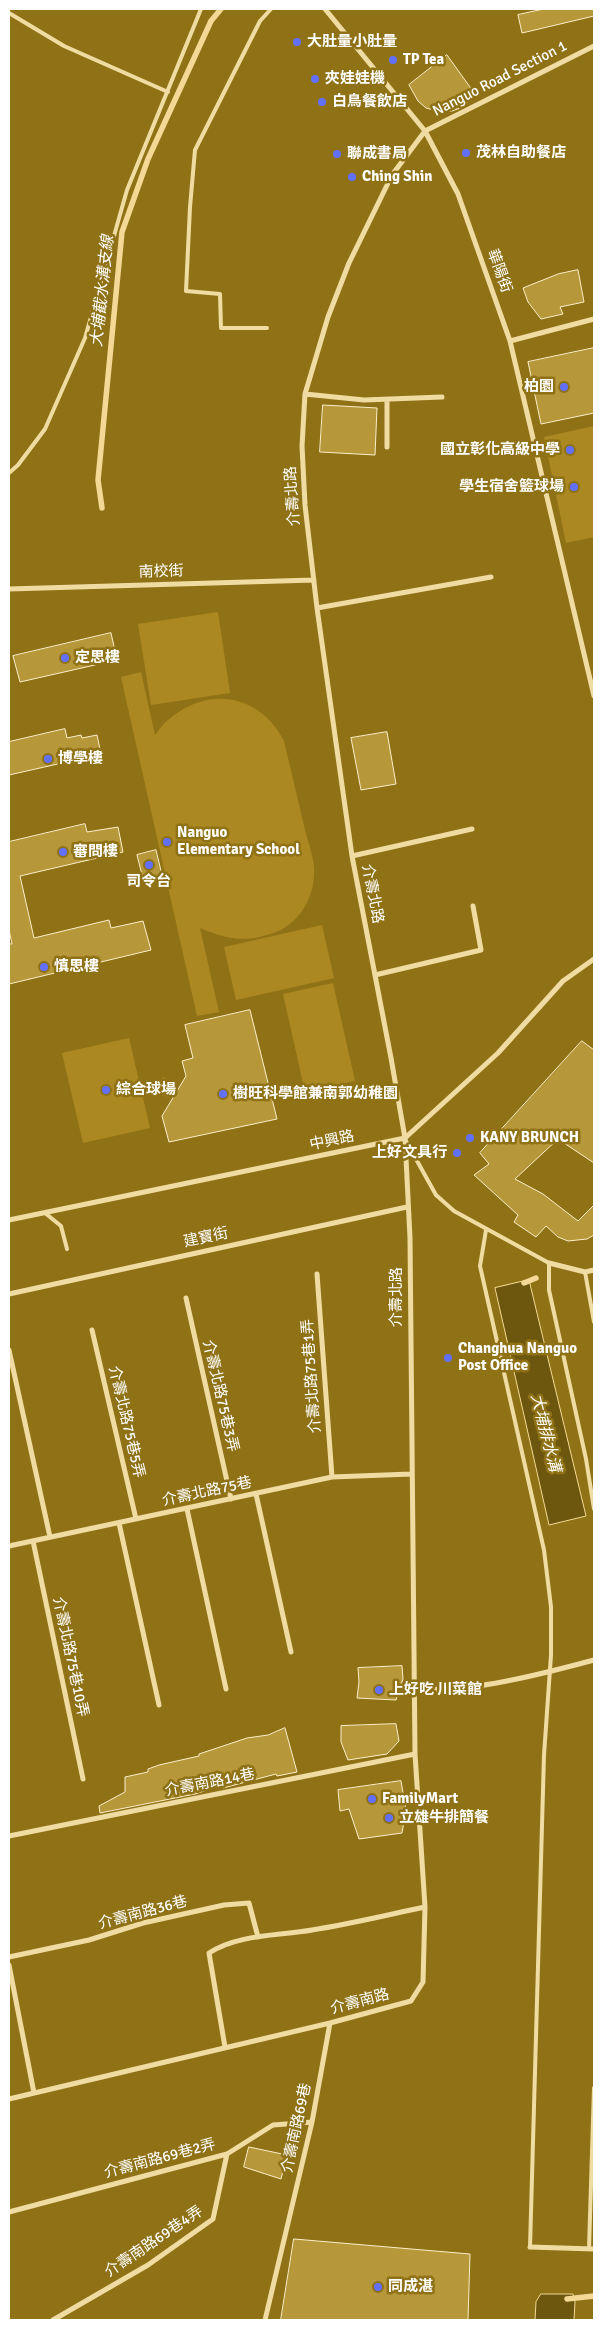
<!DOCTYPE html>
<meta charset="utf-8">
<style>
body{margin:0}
#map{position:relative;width:603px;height:2329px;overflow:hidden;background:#907216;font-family:Signika,sans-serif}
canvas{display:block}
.frame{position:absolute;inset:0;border:10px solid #fff;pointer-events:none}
</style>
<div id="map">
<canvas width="603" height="2329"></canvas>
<div class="frame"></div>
</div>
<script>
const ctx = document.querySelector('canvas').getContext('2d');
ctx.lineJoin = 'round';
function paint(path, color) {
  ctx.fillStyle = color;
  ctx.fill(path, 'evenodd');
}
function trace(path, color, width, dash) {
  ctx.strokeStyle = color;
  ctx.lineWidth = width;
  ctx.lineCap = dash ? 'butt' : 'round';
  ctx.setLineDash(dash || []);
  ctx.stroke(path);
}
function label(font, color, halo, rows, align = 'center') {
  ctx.font = font + ' Signika,"Noto Sans TC",sans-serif';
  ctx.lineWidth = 5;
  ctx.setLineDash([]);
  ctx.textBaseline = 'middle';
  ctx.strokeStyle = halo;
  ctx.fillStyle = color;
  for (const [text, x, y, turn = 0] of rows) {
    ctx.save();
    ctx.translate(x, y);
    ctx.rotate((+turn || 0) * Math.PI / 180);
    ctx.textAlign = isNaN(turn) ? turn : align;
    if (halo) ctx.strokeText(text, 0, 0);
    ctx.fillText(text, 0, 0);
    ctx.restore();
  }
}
paint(new Path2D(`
 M594,426V537L566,543L544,437Z
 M218,612L230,693L151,705L138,624Z
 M141,672L155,735C159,730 163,724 168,720C208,685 260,694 284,741C291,771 298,800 305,830C308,842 313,855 314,867C316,894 301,922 276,932C245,943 229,940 200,928L219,1012L197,1016L121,677Z
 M322,925L334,978L236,1000L224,947Z
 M333,983L355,1081L305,1092L283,994Z
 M129,1038L150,1128L83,1143L62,1053Z
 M163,1077L176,1084L169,1098L155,1092Z`), '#ab8821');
const water = new Path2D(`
 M529,1280L586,1516L549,1525L495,1288Z
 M541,2294H573L575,2302L574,2320H535L536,2302Z`);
paint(water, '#6d570e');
trace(water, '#f3d995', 1);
trace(new Path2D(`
 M102,508L98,480L122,232L148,159L211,21L221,9
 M524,1283L536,1278
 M567,2299L594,2296`), '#f3d995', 5.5);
const building = new Path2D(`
 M544,9H594V16L522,33L518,15Z
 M447,55L475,94L463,107L452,111L442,112L426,108L418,101L409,85Z
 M578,270L584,302L560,307L563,314L541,319L528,302L523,288L558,274Z
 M594,348V413L541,424L528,362Z
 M323,405L377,408L375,455L320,452Z
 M111,633L117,660L20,682L13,656Z
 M65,729L67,738L81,735L82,738L97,735L101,754L71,763V761L9,775V742Z
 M387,732L396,784L361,790L351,738Z
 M85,824L87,832L118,827L123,852L20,876L34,938L109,920L111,928L143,921L151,950L9,984V944H12L9,930V842Z
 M156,850L162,875L143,879L137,855Z
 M250,1010L277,1119L169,1142L162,1116L186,1076L182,1061L193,1058L185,1025Z
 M582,1041L594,1050V1163L558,1139L515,1179L543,1194L578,1221L594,1205V1235L587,1239L568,1241L558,1237L546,1226L536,1237L514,1222L518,1215L474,1175L489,1164L480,1153Z
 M402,1666L403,1679L396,1700L357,1698L359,1682L358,1668Z
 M396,1724L399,1741L387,1754L348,1760L341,1742V1726Z
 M285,1728L297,1772L277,1776L276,1774L223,1788L222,1785L195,1794L100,1813L99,1806L125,1792V1777L148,1772V1769L159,1765L199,1756V1754L247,1738L268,1735Z
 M401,1781L406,1810L402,1833L359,1839L349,1809L340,1811L338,1790Z
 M249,2147L287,2155L281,2179L244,2167Z
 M294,2239L470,2254L468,2320H281Z`);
paint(building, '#b6983a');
trace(building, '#fbeec9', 1);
trace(new Path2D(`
 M9,13L64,46L168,92
 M267,328H221L220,294L186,291L190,207L195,150L260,21L271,9
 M9,473L18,465L45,429L85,338L127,190L201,9
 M406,1141L436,1195L454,1211L549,1263V1290L586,1459L594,1509
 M45,1213L61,1226L67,1249
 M486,1230L480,1266L544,1550L551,1607V1655L544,1755L530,2247
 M585,1272L594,1322
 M589,2249L594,2088`), '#f0dca3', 4);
trace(new Path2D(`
 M325,9L425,131L458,194L510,341L594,319
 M510,341L594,696
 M305,394L364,400L442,397
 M387,400V447
 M9,589L314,580
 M317,608L491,577
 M352,856L472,829
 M375,975L481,950L473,906
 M9,1220L405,1138L498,1053L563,981L594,959
 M549,1263L585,1272L594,1270
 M317,1274L332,1477
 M9,1294L407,1207
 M186,1298L231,1499
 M92,1330L136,1519
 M9,1350L50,1537
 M256,1494L291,1652
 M187,1509L226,1689
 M119,1523L159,1705
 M33,1541L83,1779
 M9,1546L332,1477L411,1474
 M416,1689C470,1693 542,1674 594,1660
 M9,1836L415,1754
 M9,1957L89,1940L143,1923L224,1905L249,1903L258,1937
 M9,1965L34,2093
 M225,2047L209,1953C238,1934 279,1936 312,1930C350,1924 387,1915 425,1907
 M9,2099L330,2023L411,2001L423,1982L425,1907L415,1754L410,1238L405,1138L391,1058L352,856L317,608L305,505L302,446L305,394L328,317L349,263L392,175L425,131L594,46
 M9,2212L227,2154L273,2125L312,2122
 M530,2247L594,2249
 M53,2320L148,2265L213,2219L227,2154
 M265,2320L312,2122L330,2023`), '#f0dca3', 5);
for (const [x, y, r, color] of [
 [297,42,5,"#6270ff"],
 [393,60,5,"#6270ff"],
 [315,79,5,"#6270ff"],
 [322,102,5,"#6270ff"],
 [466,153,5,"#6270ff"],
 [337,154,5,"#6270ff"],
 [352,177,5,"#6270ff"],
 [564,387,5,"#6270ff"],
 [570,450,5,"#6270ff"],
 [574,487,5,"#6270ff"],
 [65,658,5,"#6270ff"],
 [48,759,5,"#6270ff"],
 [167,842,5,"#6270ff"],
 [63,852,5,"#6270ff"],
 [149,865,5,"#6270ff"],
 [44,967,5,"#6270ff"],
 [106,1090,5,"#6270ff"],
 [223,1094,5,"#6270ff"],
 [470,1138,5,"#6270ff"],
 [457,1153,5,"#6270ff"],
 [448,1358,5,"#6270ff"],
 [379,1690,5,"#6270ff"],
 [372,1799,5,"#6270ff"],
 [389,1818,5,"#6270ff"],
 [378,2287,5,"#6270ff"]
]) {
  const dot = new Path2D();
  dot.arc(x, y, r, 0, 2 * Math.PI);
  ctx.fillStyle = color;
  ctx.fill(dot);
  trace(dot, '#907216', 2);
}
label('bold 15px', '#fff', '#907216', [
 ["大肚量小肚量",307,42],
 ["TP Tea",403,60],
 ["夾娃娃機",325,79],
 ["白鳥餐飲店",332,102],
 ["茂林自助餐店",476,153],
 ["聯成書局",347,154],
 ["Ching Shin",362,177],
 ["柏園",554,387,"right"],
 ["國立彰化高級中學",560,450,"right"],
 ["學生宿舍籃球場",564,487,"right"],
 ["定思樓",75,658],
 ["博學樓",58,759],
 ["Nanguo",177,833],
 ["Elementary School",177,850],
 ["審問樓",73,852],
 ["司令台",149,882,"center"],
 ["慎思樓",54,967],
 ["綜合球場",116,1090],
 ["樹旺科學館兼南郭幼稚園",233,1094],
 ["KANY BRUNCH",480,1138],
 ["上好文具行",447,1153,"right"],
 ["Changhua Nanguo",458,1349],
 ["Post Office",458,1366],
 ["上好吃 川菜館",389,1690],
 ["FamilyMart",382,1799],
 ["立雄牛排簡餐",399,1818],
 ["同成湛",388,2287]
], 'left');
label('15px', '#fff', '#907216', [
 ["Nanguo Road Section 1",500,79,-27],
 ["華陽街",499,271,70],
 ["介壽北路",293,496,-94],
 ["南校街",161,572,-2],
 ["介壽北路",372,894,79],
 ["中興路",332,1141,-12],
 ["建寶街",206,1238,-12],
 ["介壽北路",397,1297,-90],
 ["介壽北路75巷1弄",312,1376,-94],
 ["介壽北路75巷3弄",220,1396,77],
 ["介壽北路75巷5弄",126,1422,77],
 ["介壽北路75巷",207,1492,-12],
 ["介壽北路75巷10弄",70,1657,78],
 ["介壽南路14巷",210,1783,-11],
 ["介壽南路36巷",143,1913,-15],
 ["介壽南路",360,2002,-15],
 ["介壽南路69巷",297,2128,-78],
 ["介壽南路69巷2弄",160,2159,-15],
 ["介壽南路69巷4弄",154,2242,-34]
]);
label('italic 16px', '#fffefb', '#907216', [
 ["大埔截水溝支線",103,291,-84],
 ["大埔排水溝",545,1433,76]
]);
</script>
